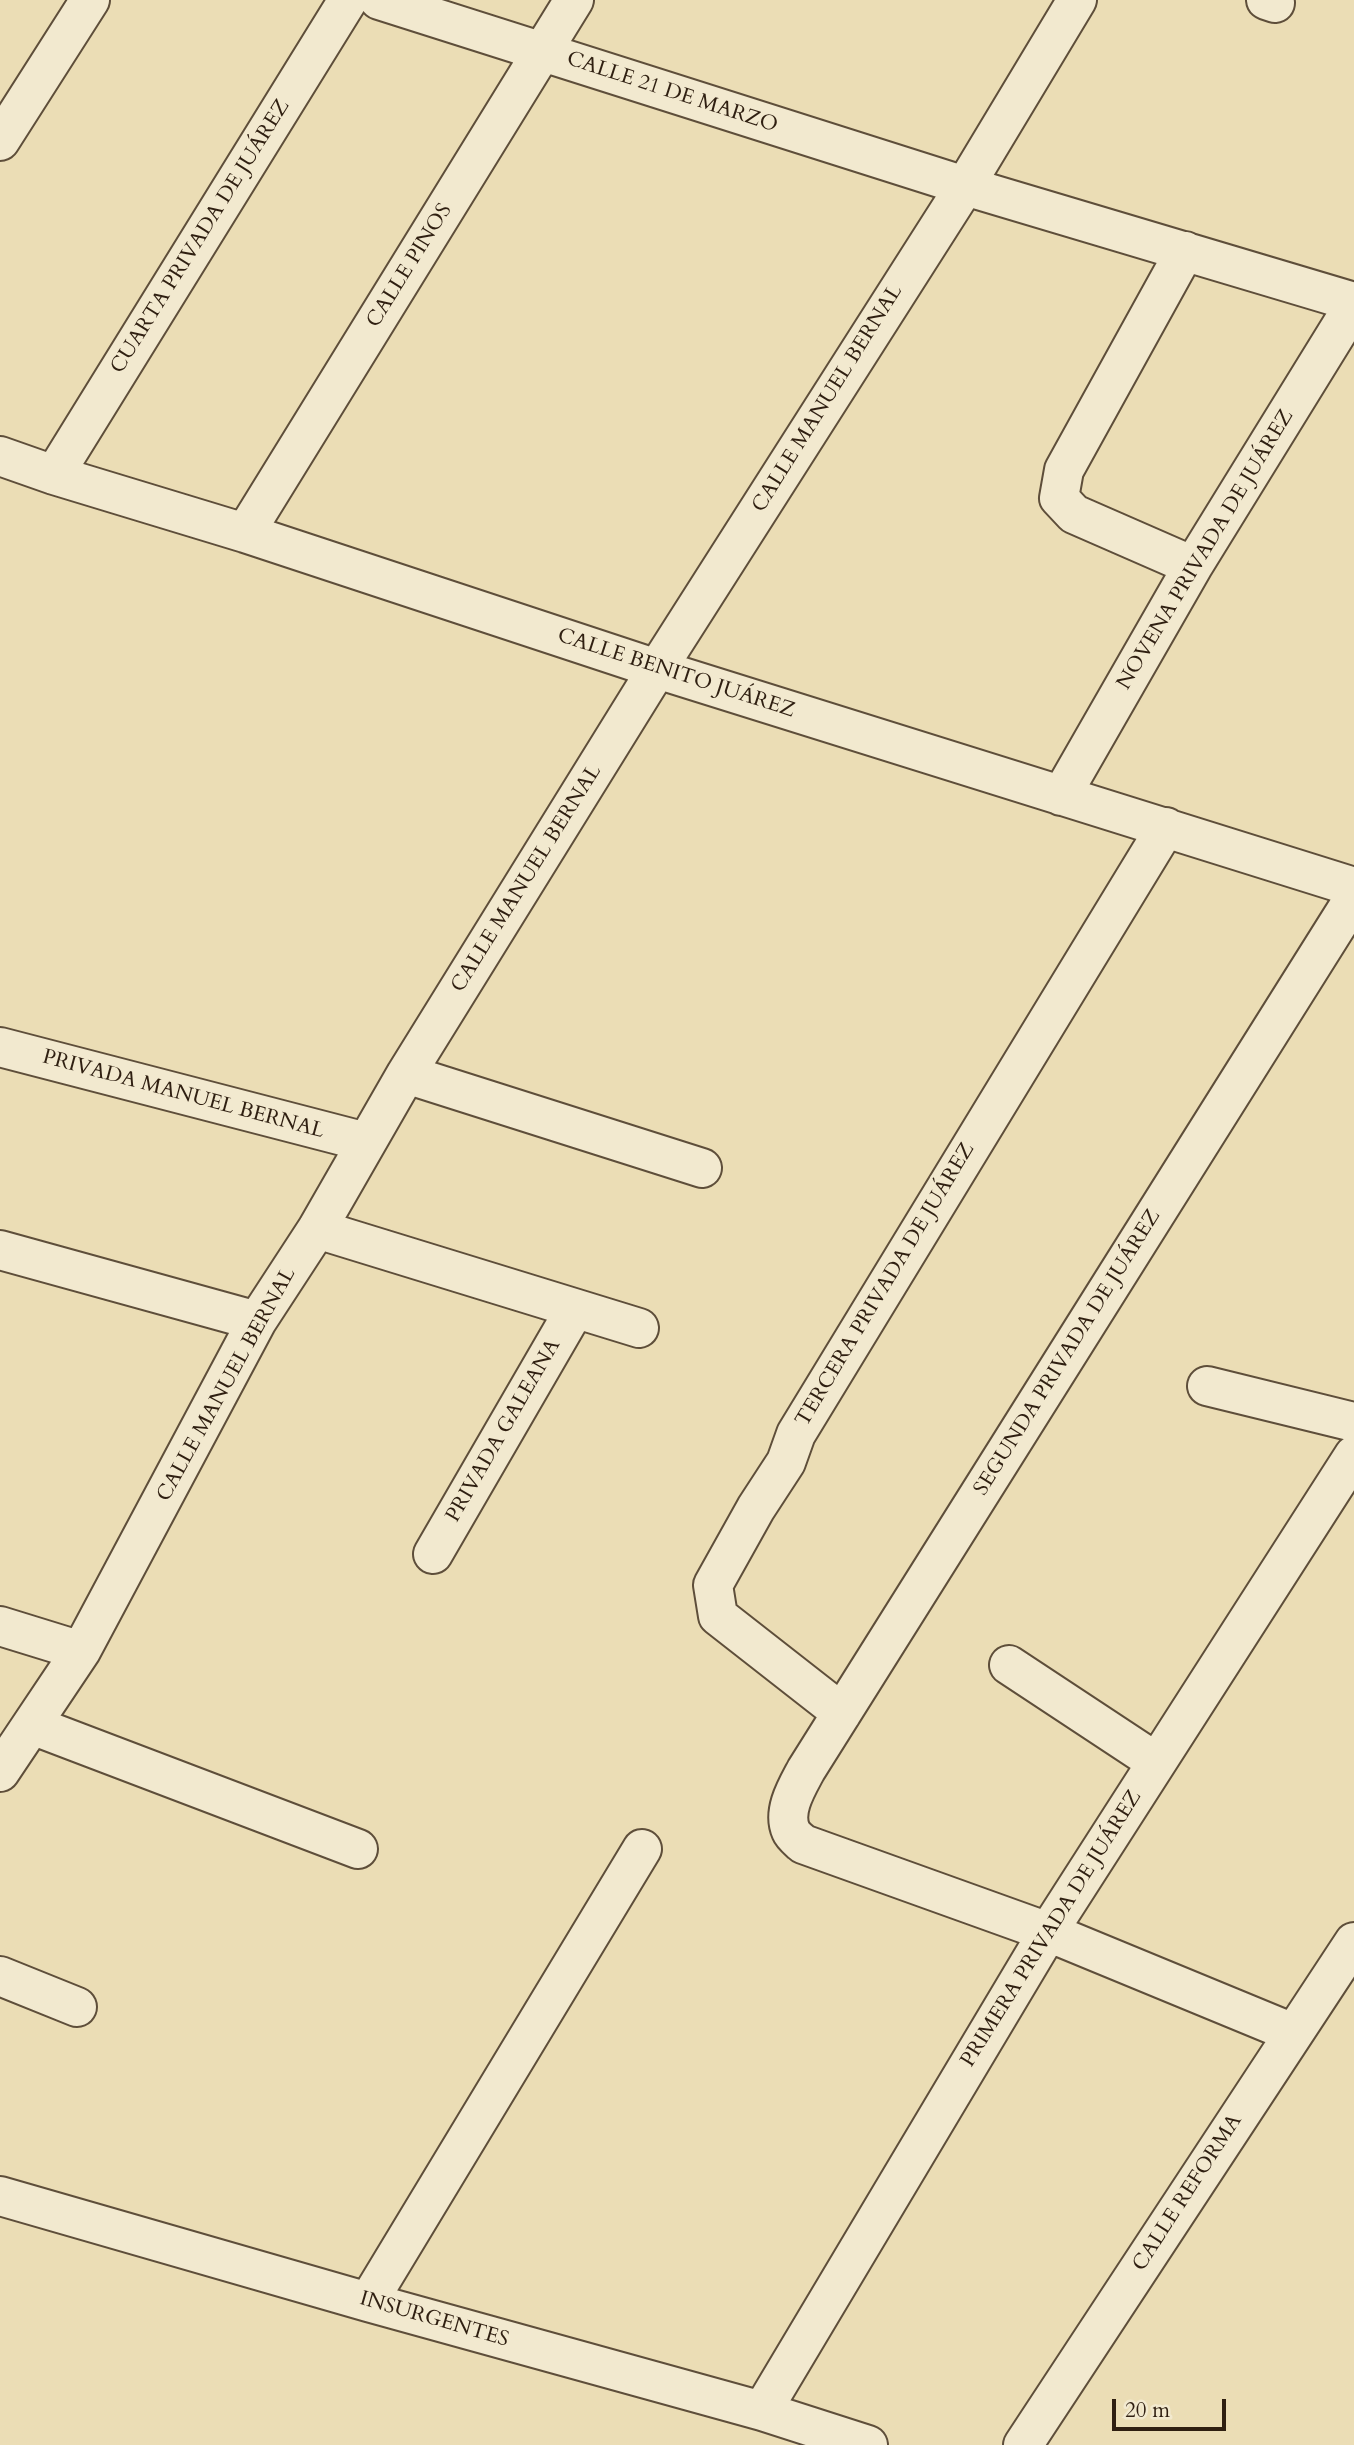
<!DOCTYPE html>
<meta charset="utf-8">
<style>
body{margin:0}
#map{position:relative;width:1354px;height:2445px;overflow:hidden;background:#ebddb5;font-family:Cardo,serif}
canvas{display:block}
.scale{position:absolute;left:1112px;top:2399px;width:114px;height:32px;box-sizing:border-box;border:4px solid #2f1f11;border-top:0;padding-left:9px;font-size:21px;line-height:24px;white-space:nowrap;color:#2f1f11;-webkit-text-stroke:5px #f2e9cf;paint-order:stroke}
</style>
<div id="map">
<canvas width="1354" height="2445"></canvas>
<div class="scale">20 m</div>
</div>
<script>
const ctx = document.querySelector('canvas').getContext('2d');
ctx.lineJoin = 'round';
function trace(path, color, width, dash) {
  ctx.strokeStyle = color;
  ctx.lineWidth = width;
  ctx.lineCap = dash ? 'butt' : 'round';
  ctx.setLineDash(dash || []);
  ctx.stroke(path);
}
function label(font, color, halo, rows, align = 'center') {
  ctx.font = font + ' Cardo,serif';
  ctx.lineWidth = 5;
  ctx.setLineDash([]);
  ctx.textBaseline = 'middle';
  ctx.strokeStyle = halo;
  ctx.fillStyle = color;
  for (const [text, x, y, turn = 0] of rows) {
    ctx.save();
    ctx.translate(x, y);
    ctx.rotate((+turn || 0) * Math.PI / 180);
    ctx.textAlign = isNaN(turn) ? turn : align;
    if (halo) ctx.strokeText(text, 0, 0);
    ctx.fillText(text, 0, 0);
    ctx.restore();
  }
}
const street = new Path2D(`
 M379,0L965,186L1354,302
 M1266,0L1275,3
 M0,141L90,0
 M1185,251L1064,470L1059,498L1074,514L1193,566
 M0,456L54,475L245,533L657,669L1354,887
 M54,475L348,0
 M245,533L574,0
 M1061,796L1193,566L1354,305
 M0,1047L366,1142
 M406,1074L702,1168
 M317,1229L639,1328
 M0,1250L257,1321
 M1207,1386L1354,1422
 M433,1554L575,1309
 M0,1626L81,1651
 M1009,1665L1156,1762
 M842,1713L718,1616L713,1585L756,1508L786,1462L796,1434L1166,827
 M32,1725L358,1849
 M0,1772L81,1651L257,1321L317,1229L406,1074L657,669L965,186L1077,0
 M0,1976L77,2007
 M1293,2033L1048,1932L803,1844C800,1841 793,1836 791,1831C782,1811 797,1787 806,1770L1354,898
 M0,2196L368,2302L762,2411L868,2445
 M368,2302L642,1849
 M762,2411L1048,1932L1354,1455
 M1023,2445L1354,1942`);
trace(street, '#5e4e3a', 42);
trace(street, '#f2e9cf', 38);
label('21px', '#2f1f11', '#f2e9cf', [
 ["CALLE 21 DE MARZO",672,93,18],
 ["CUARTA PRIVADA DE JUÁREZ",201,237,-58],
 ["CALLE PINOS",410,266,-58],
 ["CALLE MANUEL BERNAL",828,399,-58],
 ["NOVENA PRIVADA DE JUÁREZ",1206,550,-59],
 ["CALLE BENITO JUÁREZ",676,674,18],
 ["CALLE MANUEL BERNAL",527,879,-58],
 ["PRIVADA MANUEL BERNAL",183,1095,15],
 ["TERCERA PRIVADA DE JUÁREZ",886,1285,-59],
 ["SEGUNDA PRIVADA DE JUÁREZ",1068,1353,-58],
 ["CALLE MANUEL BERNAL",227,1385,-61],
 ["PRIVADA GALEANA",504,1431,-60],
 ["PRIMERA PRIVADA DE JUÁREZ",1052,1929,-58],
 ["CALLE REFORMA",1188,2193,-57],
 ["INSURGENTES",434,2320,16]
]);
</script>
